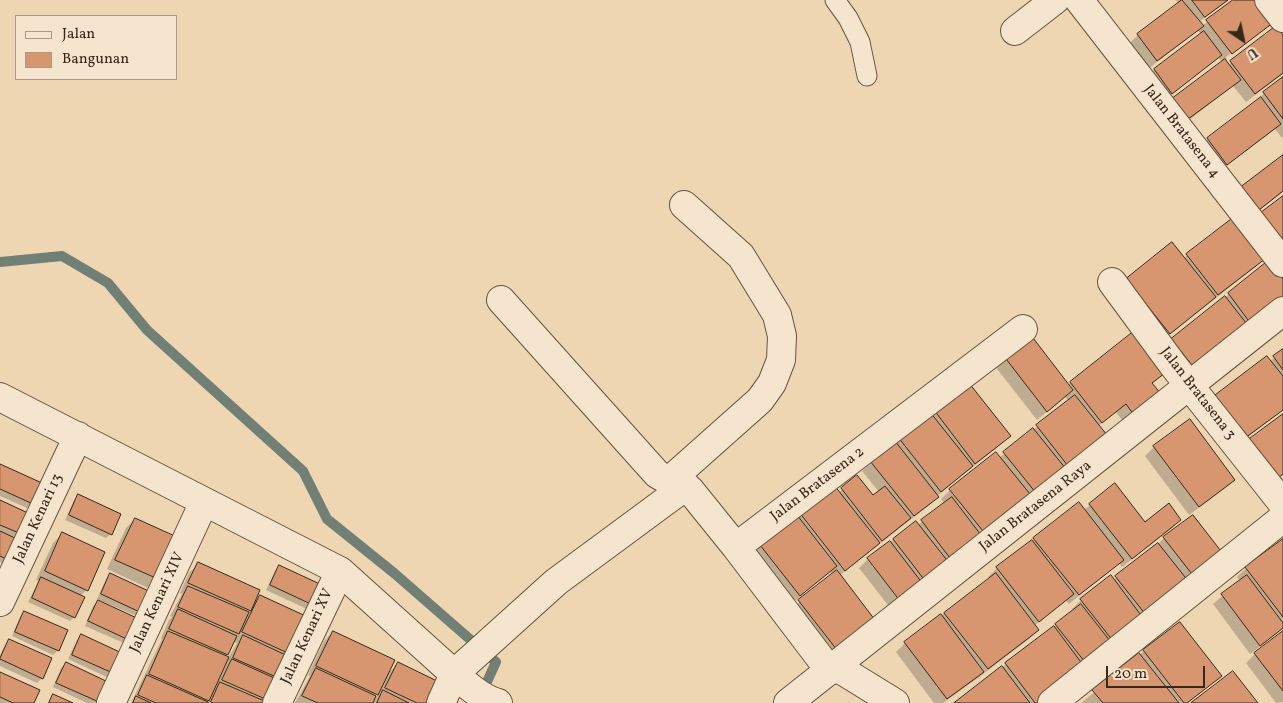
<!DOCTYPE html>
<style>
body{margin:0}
#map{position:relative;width:1283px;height:703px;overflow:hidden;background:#efd6b3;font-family:Vollkorn,serif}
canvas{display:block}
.legend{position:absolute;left:15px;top:15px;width:162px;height:65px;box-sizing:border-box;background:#f5e4ce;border:1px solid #a99985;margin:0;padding:6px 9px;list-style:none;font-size:15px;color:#372918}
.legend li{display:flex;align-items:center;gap:10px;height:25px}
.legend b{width:25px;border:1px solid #a99985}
.north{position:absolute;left:1218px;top:15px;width:50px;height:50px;-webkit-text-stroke:4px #f5e4ce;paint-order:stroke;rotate:146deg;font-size:14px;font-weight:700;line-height:20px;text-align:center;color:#372918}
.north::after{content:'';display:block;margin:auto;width:18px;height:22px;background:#372918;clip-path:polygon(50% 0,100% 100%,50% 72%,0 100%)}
.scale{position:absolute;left:1106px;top:666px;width:99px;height:22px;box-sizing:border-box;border:2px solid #372918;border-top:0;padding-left:6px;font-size:15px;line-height:18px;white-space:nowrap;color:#372918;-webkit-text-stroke:4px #f5e4ce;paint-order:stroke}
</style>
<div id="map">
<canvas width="1283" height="703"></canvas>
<ul class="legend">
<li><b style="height:6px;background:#f5e4ce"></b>Jalan</li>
<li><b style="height:14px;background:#d7966f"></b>Bangunan</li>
</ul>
<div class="north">U</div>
<div class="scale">20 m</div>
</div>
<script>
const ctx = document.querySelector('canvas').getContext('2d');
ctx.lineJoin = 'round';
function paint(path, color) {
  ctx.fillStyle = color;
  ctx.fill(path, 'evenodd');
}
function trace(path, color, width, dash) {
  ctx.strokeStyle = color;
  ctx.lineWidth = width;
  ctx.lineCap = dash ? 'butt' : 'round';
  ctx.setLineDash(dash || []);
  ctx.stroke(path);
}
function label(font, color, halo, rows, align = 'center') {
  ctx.font = font + ' Vollkorn,serif';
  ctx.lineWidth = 4;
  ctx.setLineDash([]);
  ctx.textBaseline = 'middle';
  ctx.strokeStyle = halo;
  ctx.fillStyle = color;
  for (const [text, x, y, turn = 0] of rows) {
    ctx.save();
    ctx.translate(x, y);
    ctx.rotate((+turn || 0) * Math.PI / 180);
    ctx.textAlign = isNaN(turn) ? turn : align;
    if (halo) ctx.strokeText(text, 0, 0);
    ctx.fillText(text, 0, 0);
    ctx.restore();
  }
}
paint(new Path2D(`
 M1176,0H1229L1199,22L1202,26L1235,0L1276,19L1268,27V25L1226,57L1227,59L1225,61L1228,65L1276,28L1283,37V74L1246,102L1233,86L1171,134L1222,62L1218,57L1162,102L1145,79L1154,70L1201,34L1198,30L1148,69L1129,44L1138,35L1179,4Z
 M1283,79V137L1282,138L1275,129L1217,173L1199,148L1208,139L1255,103L1264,93Z
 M1283,156V192L1249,218Z
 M1187,255L1263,258L1254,268L1160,342L1118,289L1184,259Z
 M1268,263L1283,281V306L1186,379L1163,349L1172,340Z
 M1133,334L1163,373L1152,384L1159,394L1124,423L1116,412L1098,426L1105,435L891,609L859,568L868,559L916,522L918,525L945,504L941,499L950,490L999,458L1069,401L1065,397L1037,420L994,365L1004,356L1068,385Z
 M1283,351V410L1236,446L1270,361Z
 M934,411L1009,436L1000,445L937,496V497L928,506L839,576L873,620L827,658L790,610L833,575L830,572L791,604L751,555L794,519L838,493L857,477L873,497L879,492L862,471Z
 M1154,447L1234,480L1224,489L1189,515L1145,456Z
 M0,466L32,503L27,508L0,496Z
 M1115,485L1145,524L1180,520L1171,529L1122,567L1119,563L1069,604L1066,600L1034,626L1038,630L1029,639L978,678L943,703H934L896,652L905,643L990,579L988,577L997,568L1034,539L1084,510Z
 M78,496L111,534L106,538L65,520L74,500Z
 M0,501L18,532L12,538L16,540L3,564L0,562Z
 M135,519L157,578L148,588L107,569L126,528Z
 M62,534L87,590L80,596L74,617L70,621L28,602L39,581L36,580L53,543Z
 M1164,538L1222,555L1042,703H956L1074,611L1072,609L1081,600L1113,580L1154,548Z
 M1283,541V629L1250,654L1213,604L1240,581L1237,577L1246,568Z
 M198,564L252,604L260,596L308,619L269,703H131L162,639L161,638L169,620L172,617L170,616L182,594L180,593L189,573ZM233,641L237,643L228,658L225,657Z
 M279,566L320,585L307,609L266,590L275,571Z
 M111,575L152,594L139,617L97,599L106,579Z
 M98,602L139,621L126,644L85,626L93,606Z
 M25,612L58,650L53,655L12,636L20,617Z
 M333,632L387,675L398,663L428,703H372L376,698L379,692L371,703H295L310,676L308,675L324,641Z
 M1283,633V702L1276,703L1246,663L1255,654Z
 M81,636L123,654L109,678L68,659L77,640Z
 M9,641L42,678L37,683L0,666V655L5,645Z
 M1144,651L1220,676L1188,703H1081Z
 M66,664L98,701L96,703H87L53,687L61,668Z
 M0,674L33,703H0Z`), '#0003');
trace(new Path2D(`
 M0,262L62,256L108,283L147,330L303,471L327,519L394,573L496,662L481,695`), '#727f74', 10);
const building = new Path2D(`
 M1182,0L1204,26L1157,61L1137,34Z
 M1192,0H1228L1205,17Z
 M1233,0H1264L1278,19L1232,54L1206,20Z
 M1276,26L1283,35V73L1255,94L1230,61Z
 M1204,31L1222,55L1172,94L1154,69Z
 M1225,59L1241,80L1180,125L1165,104Z
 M1283,77V119L1263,92Z
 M1261,97L1281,124L1227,165L1207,138Z
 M1283,155V191L1259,210L1241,187Z
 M1283,196V239L1279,243L1258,215Z
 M1233,218L1265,259L1218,295L1186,254Z
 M1172,242L1216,297L1170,334L1126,279Z
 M1268,261L1283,279V305L1254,328L1228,293Z
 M1225,296L1250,328L1196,370L1171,339Z
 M1133,332L1165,373L1152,383L1161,394L1134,415L1126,404L1102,423L1070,382Z
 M1030,334L1073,390L1047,412L1003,355Z
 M1283,349V370L1273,356Z
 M1267,356L1283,376V410L1245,438L1213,397Z
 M969,383L1011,436L975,464L934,410Z
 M1075,395L1107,435L1068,466L1036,425Z
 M930,412L973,466L941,492L898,437Z
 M1283,414V474L1277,479L1248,440Z
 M1190,419L1235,480L1199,507L1153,446Z
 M1033,428L1070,474L1040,498L1003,452Z
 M895,441L939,497L914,516L870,461Z
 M996,452L1034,499L987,536L949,489Z
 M0,464L42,483L33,504L0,489Z
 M857,475L873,495L885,486L911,518L882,541L841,488Z
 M1115,483L1145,522L1169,503L1181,520L1132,559L1089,504Z
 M834,485L880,543L845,571L799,512Z
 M78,494L121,514L112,535L69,515Z
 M952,497L984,539L953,562L921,520Z
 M0,500L28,513L19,533L0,525Z
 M1079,502L1124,560L1079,595L1033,538Z
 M797,515L837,566L800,596L760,545Z
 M1193,515L1224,555L1195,578L1163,537Z
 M135,518L177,537L158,579L115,560Z
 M916,521L950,564L926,582L893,539Z
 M0,531L17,539L8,560L0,556Z
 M62,532L105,552L88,591L45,571Z
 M1283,539V617L1245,567Z
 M1032,540L1074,594L1039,622L996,567Z
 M890,541L923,584L900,601L867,558Z
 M1158,543L1189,582L1146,615L1115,576Z
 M198,562L260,590L251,611L188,583Z
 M279,565L322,585L313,605L270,585Z
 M837,570L875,620L837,650L798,600Z
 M110,573L153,593L144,614L101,594Z
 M996,573L1039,630L988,669L944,613Z
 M1111,575L1143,618L1113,641L1080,599Z
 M1247,575L1283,623V628L1260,646L1221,594Z
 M41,577L85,597L75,618L32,598Z
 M188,586L249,612L239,634L178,607Z
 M260,595L310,618L292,655L242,632Z
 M98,600L141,620L131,641L88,621Z
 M1081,604L1114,646L1088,666L1055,624Z
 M178,609L237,636L228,655L169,629Z
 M24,611L68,630L59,651L15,632Z
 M941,614L984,672L947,699L904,642Z
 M1180,622L1222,676L1187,703H1184L1143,650Z
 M1054,626L1086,669L1041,703H1035L1005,663Z
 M168,631L229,657L209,701L149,674Z
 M333,631L395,660L378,695L316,666Z
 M1283,631V691L1254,653Z
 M81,634L124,654L115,674L72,655Z
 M243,635L292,658L283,680L233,658Z
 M9,639L52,658L43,679L0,659Z
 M1139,653L1179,703H1103L1092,690Z
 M232,659L281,681L272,702L222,680Z
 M66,662L108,682L99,702L56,683Z
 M398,662L439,682L429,703H417L385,688Z
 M1002,666L1030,703H954Z
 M316,668L376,696L373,703H318L302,696Z
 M1233,671L1258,703H1191Z
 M0,672L40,690L34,703H13L0,697Z
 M147,675L208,702V703H156L138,695Z
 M220,682L269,703H213L211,702Z
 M383,690L409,703H377Z
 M53,694L73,703H49Z
 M136,696L151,703H133Z`);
paint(building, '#d7966f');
trace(building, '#372918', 1);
const lane = new Path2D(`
 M835,0L848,18L860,42L867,76`);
const street = new Path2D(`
 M1079,0L1283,263
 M1269,0L1283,18
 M1015,31L1055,0
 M684,205L741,256L777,315L782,336L781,360L772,383L760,400L669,481L679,483L690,490L736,547
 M1112,282L1173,365L1283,504
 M501,300L657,474L669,481
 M0,397L340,571L461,680C472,689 484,699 498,703
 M0,602L78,436
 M835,666L895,703
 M830,671L736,547L1023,329
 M111,703L204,502
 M277,703L340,571
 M441,703L454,674L556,582L686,486
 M788,703L1283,311
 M1052,703L1283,518`);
trace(lane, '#65543f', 21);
trace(street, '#65543f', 30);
trace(lane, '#f5e4ce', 19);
trace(street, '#f5e4ce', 28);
label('15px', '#372918', '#f5e4ce', [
 ["Jalan Bratasena 4",1181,132,52],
 ["Jalan Bratasena 3",1197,394,52],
 ["Jalan Bratasena 2",818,485,-37],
 ["Jalan Bratasena Raya",1036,507,-38],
 ["Jalan Kenari 13",39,519,-65],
 ["Jalan Kenari XIV",158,603,-65],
 ["Jalan Kenari XV",308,637,-65]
]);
</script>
